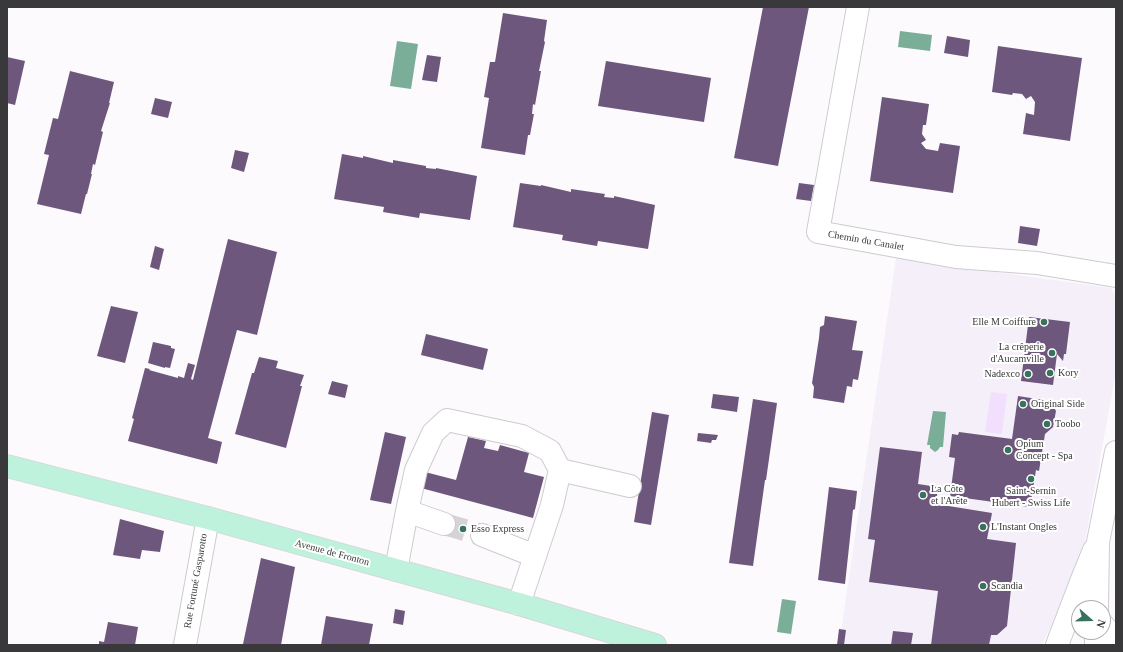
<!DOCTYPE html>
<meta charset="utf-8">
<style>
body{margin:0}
#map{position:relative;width:1123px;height:652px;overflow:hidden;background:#fdfafe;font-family:Georgia,serif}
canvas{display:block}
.frame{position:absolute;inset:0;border:8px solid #39383a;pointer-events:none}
.north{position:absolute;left:1071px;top:600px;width:40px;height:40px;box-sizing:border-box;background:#fff;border:1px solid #b0afb0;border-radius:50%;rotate:110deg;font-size:11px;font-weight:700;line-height:16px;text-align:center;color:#39383a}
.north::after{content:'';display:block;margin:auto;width:14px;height:18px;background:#37725c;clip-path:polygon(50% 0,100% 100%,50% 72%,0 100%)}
</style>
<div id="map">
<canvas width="1123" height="652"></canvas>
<div class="frame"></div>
<div class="north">N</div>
</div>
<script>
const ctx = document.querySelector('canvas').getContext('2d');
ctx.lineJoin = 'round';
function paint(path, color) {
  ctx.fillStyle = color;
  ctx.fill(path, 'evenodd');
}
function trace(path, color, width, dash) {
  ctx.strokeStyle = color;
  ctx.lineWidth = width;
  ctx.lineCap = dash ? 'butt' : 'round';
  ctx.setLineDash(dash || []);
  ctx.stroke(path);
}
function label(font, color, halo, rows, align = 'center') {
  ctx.font = font + ' Georgia,serif';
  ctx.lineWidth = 4;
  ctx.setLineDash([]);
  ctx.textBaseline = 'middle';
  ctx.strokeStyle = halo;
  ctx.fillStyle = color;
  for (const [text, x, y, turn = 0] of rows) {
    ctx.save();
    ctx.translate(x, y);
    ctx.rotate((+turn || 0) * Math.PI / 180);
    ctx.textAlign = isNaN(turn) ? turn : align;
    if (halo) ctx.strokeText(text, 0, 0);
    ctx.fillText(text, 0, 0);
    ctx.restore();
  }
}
paint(new Path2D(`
 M896,258L1111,288L1116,297V372L1083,552L1051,627L1042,645H839Z`), '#f5effa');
paint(new Path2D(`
 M991,392L1007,394L1002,434L985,432Z`), '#f2dffe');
paint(new Path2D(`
 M900,31L932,35L930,51L898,47Z
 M397,41L418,44L411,89L390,86Z
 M933,411L946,412L943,447H940L938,450L935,452L930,448V445H927Z
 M782,599L796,601L791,634L777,632Z`), '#7bae99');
paint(new Path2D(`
 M763,7H809L778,166L734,158Z
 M503,13L547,20L544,41L545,42L539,71H541L535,105L533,104L532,114H534L530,135H528L525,155L481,148L489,98L484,97L490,62H495Z
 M947,36L970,40L968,57L944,53Z
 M998,46L1082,58L1070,141L1023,134L1026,113L1034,115L1035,102L1031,96L1026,99L1022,94L1013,93L1012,95L992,92Z
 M427,55L441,57L437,82L422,80Z
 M7,57L25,61L15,105L7,103Z
 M606,61L711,78L704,122L598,106Z
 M70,71L114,82L109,103H110L101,131L103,132L95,165L93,164L91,174H92L87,194H86L81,214L37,204L49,155L44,154L53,118L58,119Z
 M882,97L929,104L926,125H923L922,134L926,140L921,143L926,149L938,151L940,143L960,146L953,193L870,181Z
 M155,98L172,102L168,118L151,114Z
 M235,150L249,153L244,172L231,168Z
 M342,154L363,158V156L393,163V160L426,166V168L436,169V168L477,176L470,220L420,213L419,218L383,212L384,207L334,199Z
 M520,183L541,186V185L571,192V189L605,194L604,197L614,198V196L655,205L648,249L598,241L597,246L562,240L563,235L513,227Z
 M799,183L814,185L811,201L796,199Z
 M1020,226L1040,229L1037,246L1018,243Z
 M228,239L277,252L257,335L237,330L208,438L222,442L217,464L128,441L134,419L132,418L145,368L150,369L149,370L178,378V376L184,378L188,363L195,365L191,379L193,380Z
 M155,246L164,249L159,270L150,267Z
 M111,306L138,312L125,363L97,356Z
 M825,316L857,321L852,350L863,351L858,380L853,379L852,387L847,386L844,403L813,398L814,387L812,383L819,338L820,327L824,325Z
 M1029,317L1070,322L1066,354H1064L1063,361L1057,354L1053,385L1021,381Z
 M426,334L488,349L483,370L421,355Z
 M153,342L171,346V348L175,349L170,368L165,367V368L148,363Z
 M259,357L278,361L276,368L304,375L300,386H302L286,448L235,434L252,373H254Z
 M332,381L348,385L345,398L328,394Z
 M713,394L739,397L737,412L711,408Z
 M1018,396L1050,401L1056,411L1053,427L1045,434L1039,471L1036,470L1030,507L950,496L955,458L949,457L952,434L958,435L959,432L1012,439Z
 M753,399L777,403L766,480H765L753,566L729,563Z
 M652,412L669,415L651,525L634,522Z
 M385,432L406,437L391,504L370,500Z
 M698,433L718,435L716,440H712L711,443L697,441Z
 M468,437L486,441L484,448L498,451L500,445L529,453L524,472L544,477L533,518L421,488L425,472L456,480Z
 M880,447L922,452L918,484L938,487L936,504L992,513L987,539L1016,543L1007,626L997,635H991L989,645H931L938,591L869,582L875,540L868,539Z
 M829,487L857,491L855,509L853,510L845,584L818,580Z
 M120,519L164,531L160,552L142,550L140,559L113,555Z
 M261,558L295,567L281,645L243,644Z
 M395,609L405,611L403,625L393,623Z
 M326,616L373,624L369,645H321Z
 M108,622L138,627L135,645H99V641L104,642Z
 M839,629L846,630L844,645H837Z
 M893,631L913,633L911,645H891Z`), '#6e577c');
trace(new Path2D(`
 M444,524L482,535`), '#d6d3d7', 22, [22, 11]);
const minor = new Path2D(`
 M858,7L818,232L956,257L1037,263L1116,276
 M560,470L630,486
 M407,511L416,470L433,433L447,420L522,436L550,451L560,470L552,505L535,556
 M482,535L535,556L519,604
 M396,570L407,511L444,524
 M1097,608L1098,542L1116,452
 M1103,625L1116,640
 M185,645L208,518
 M1057,645L1081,582L1094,550
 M1096,645V632`);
const major = new Path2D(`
 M7,466L208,518L519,604L655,645`);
trace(minor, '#cdcbcf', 24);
trace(major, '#d7d7d8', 24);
trace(minor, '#fff', 22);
trace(major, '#bef2dd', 22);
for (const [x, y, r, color] of [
 [1044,322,4,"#37725c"],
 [1052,353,4,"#37725c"],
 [1050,373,4,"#37725c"],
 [1028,374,4,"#37725c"],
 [1023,404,4,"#37725c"],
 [1047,424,4,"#37725c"],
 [1008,450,4,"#37725c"],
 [1031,479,4,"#37725c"],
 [923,495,4,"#37725c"],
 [983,527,4,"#37725c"],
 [463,529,4,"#37725c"],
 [983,586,4,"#37725c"]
]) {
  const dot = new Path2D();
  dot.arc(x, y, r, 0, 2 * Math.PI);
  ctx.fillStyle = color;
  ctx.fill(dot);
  trace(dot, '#fff', 1.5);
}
label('10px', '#39383a', '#fff', [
 ["Chemin du Canalet",866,241,10],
 ["Avenue de Fronton",332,553,15],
 ["Rue Fortuné Gasparotto",196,581,-80]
]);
label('10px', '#39383a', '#fff', [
 ["Elle M Coiffure",1036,322,"right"],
 ["La crêperie",1044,347,"right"],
 ["d'Aucamville",1044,359,"right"],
 ["Kory",1058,373],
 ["Nadexco",1020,374,"right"],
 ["Original Side",1031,404],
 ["Toobo",1055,424],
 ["Opium",1016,444],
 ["Concept - Spa",1016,456],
 ["La Côte",931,489],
 ["et l'Arête",931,501],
 ["Saint-Sernin",1031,491,"center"],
 ["Hubert - Swiss Life",1031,503,"center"],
 ["L'Instant Ongles",991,527],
 ["Esso Express",471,529],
 ["Scandia",991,586]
], 'left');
</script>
